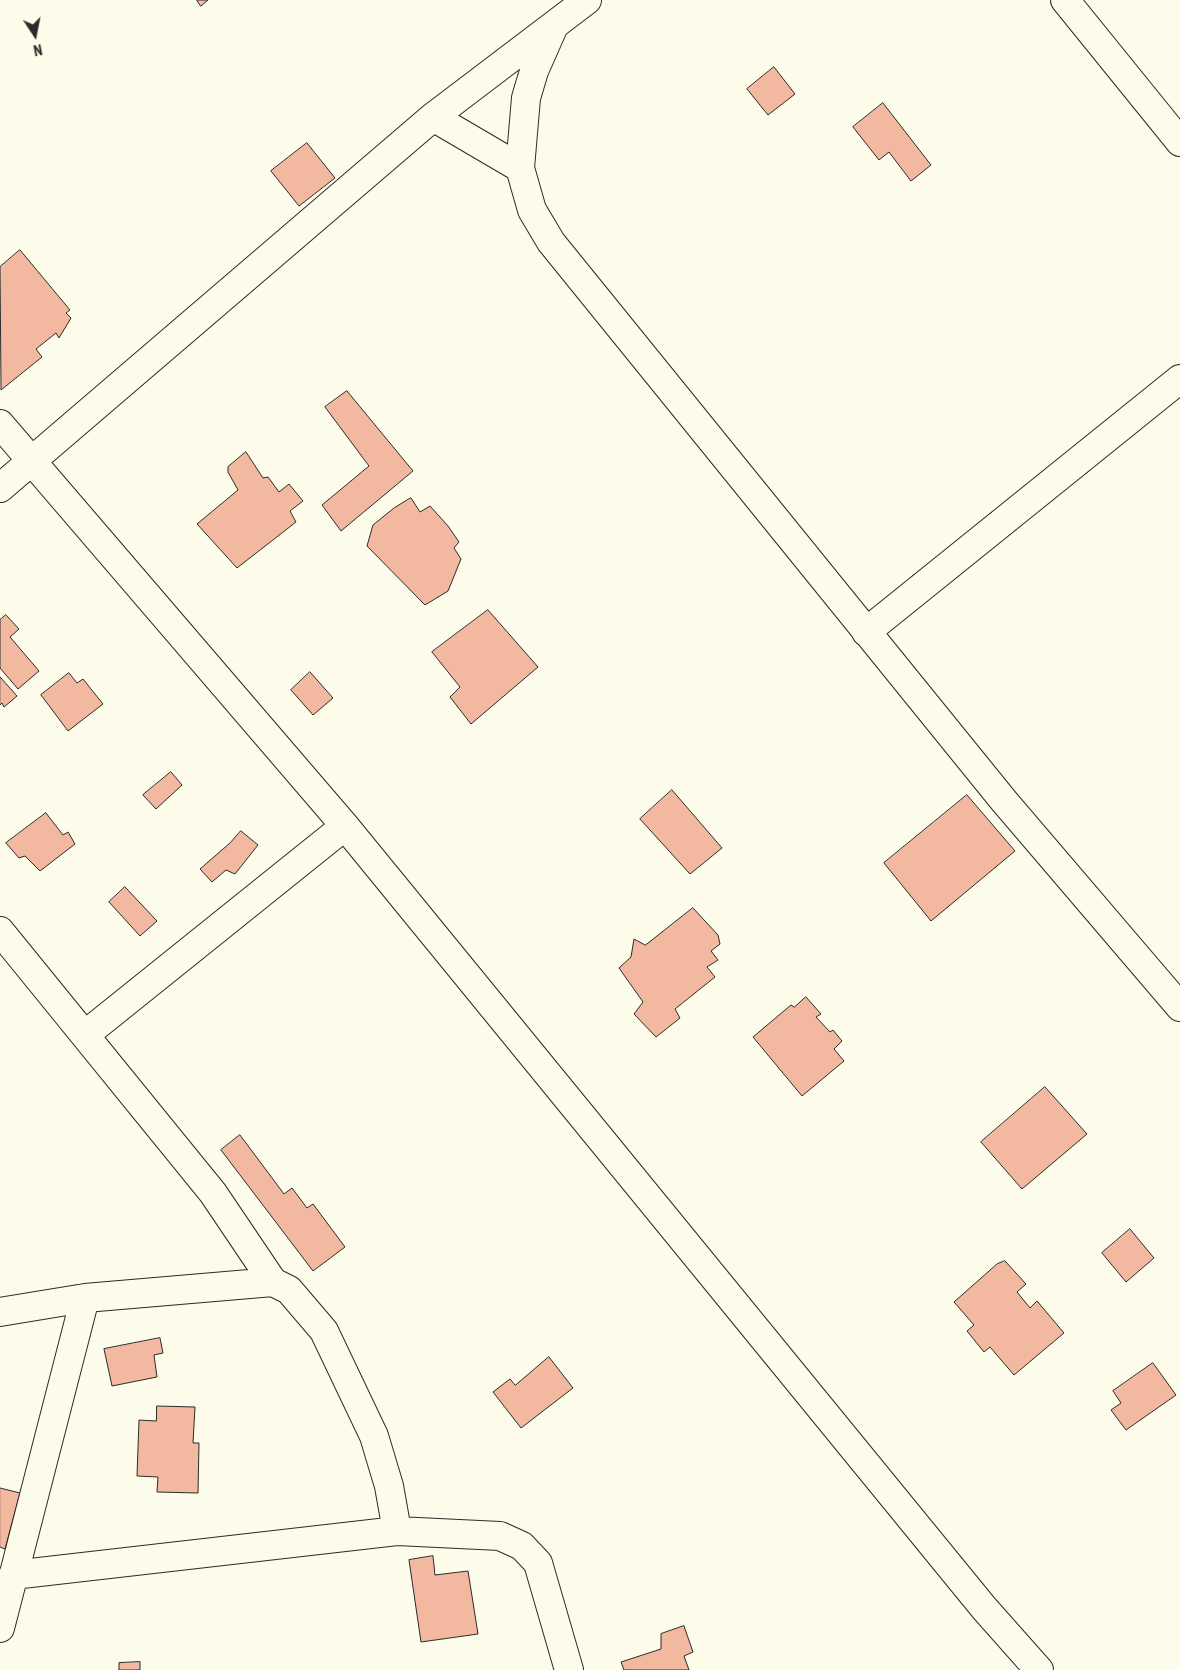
<!DOCTYPE html>
<style>
body{margin:0}
#map{position:relative;width:1180px;height:1670px;overflow:hidden;background:#fdfbea;font-family:"Roboto Condensed",sans-serif}
canvas{display:block}
.north{position:absolute;left:10px;top:10px;width:50px;height:50px;-webkit-text-stroke:4px #fdfbea;paint-order:stroke;rotate:169deg;font-size:14px;font-weight:700;line-height:20px;text-align:center;color:#2b2b2b}
.north::after{content:'';display:block;margin:auto;width:18px;height:22px;background:#2b2b2b;clip-path:polygon(50% 0,100% 100%,50% 72%,0 100%)}
</style>
<div id="map">
<canvas width="1180" height="1670"></canvas>
<div class="north">N</div>
</div>
<script>
const ctx = document.querySelector('canvas').getContext('2d');
ctx.lineJoin = 'round';
function paint(path, color) {
  ctx.fillStyle = color;
  ctx.fill(path, 'evenodd');
}
function trace(path, color, width, dash) {
  ctx.strokeStyle = color;
  ctx.lineWidth = width;
  ctx.lineCap = dash ? 'butt' : 'round';
  ctx.setLineDash(dash || []);
  ctx.stroke(path);
}
const building = new Path2D(`
 M197,0H208L201,6Z
 M774,67L795,94L768,115L747,89Z
 M883,103L931,165L911,181L889,152L879,160L853,127Z
 M307,143L335,178L299,206L271,171Z
 M20,250L70,310L66,313L71,318L59,338L56,333L36,349L42,357L1,390L0,267Z
 M347,391L413,471L341,531L322,505L369,466L325,407Z
 M246,452L263,478L268,477L279,492L289,484L303,501L290,511L296,522L237,568L197,524L238,490L228,472V467Z
 M411,498L420,512L430,506L448,526L459,542L454,548L461,559L448,591L425,605L367,546L373,525L394,508Z
 M488,610L538,667L471,724L450,697L460,687L432,652Z
 M6,615L19,629L10,637L39,671L18,689L0,668V620Z
 M310,672L333,698L313,715L291,690Z
 M69,673L77,683L83,679L103,704L68,731L41,695Z
 M0,677L17,696L4,707L2,703L0,705Z
 M171,772L182,785L156,809L143,795Z
 M672,790L722,848L690,874L640,819Z
 M967,795L1015,851L931,921L884,863Z
 M46,813L63,835L68,832L75,844L40,871L25,856L19,858L6,843Z
 M241,831L258,845L235,874L226,870L212,882L200,869L230,843Z
 M125,887L157,921L140,936L109,902Z
 M693,908L718,935L720,944L711,951L718,960L707,967L715,977L675,1009L680,1018L656,1037L634,1014L643,1002L619,968L631,957L634,939L645,945Z
 M806,997L821,1014L816,1017L830,1032L833,1030L842,1041L834,1049L844,1061L802,1096L753,1037L791,1005L794,1007Z
 M1045,1087L1087,1134L1022,1189L981,1142Z
 M240,1135L284,1194L292,1188L307,1208L313,1204L345,1247L313,1271L221,1150Z
 M1130,1229L1154,1258L1126,1282L1102,1253Z
 M1005,1261L1026,1284L1017,1292L1030,1308L1037,1301L1064,1333L1014,1375L990,1347L984,1352L967,1331L974,1325L954,1302L997,1264Z
 M160,1338L163,1353L154,1355L157,1377L112,1386L104,1349Z
 M549,1357L573,1388L521,1428L493,1392L510,1379L515,1385Z
 M1153,1363L1176,1395L1126,1430L1111,1410L1121,1403L1113,1391Z
 M157,1406L195,1407L193,1443H199L198,1493L157,1492L158,1477L137,1476L139,1420L156,1421Z
 M0,1488L20,1493L5,1549L0,1547Z
 M433,1556L435,1575L468,1571L478,1634L421,1642L409,1560Z
 M684,1626L693,1652L684,1656L689,1670H624L621,1662L661,1649V1634Z
 M140,1662V1670H119V1663Z`);
paint(building, '#f2b8a0');
trace(building, '#2b2b2b', 1);
const minor = new Path2D(`
 M1065,0L1180,142
 M553,28L534,71L526,98L520,168L532,210L551,242L1004,801L1180,1007
 M433,117L520,168
 M0,424L345,826L984,1608L1039,1670
 M0,488L433,117L587,0
 M866,632L1180,379
 M0,931L213,1193L273,1282L289,1290L324,1331L374,1436L389,1486L397,1531
 M86,1034L345,826
 M0,1312L85,1298L273,1282
 M13,1575L397,1531L500,1536L522,1546L538,1563L569,1670
 M0,1628L85,1298`);
trace(minor, '#2b2b2b', 30);
trace(minor, '#fdfbea', 28);
</script>
